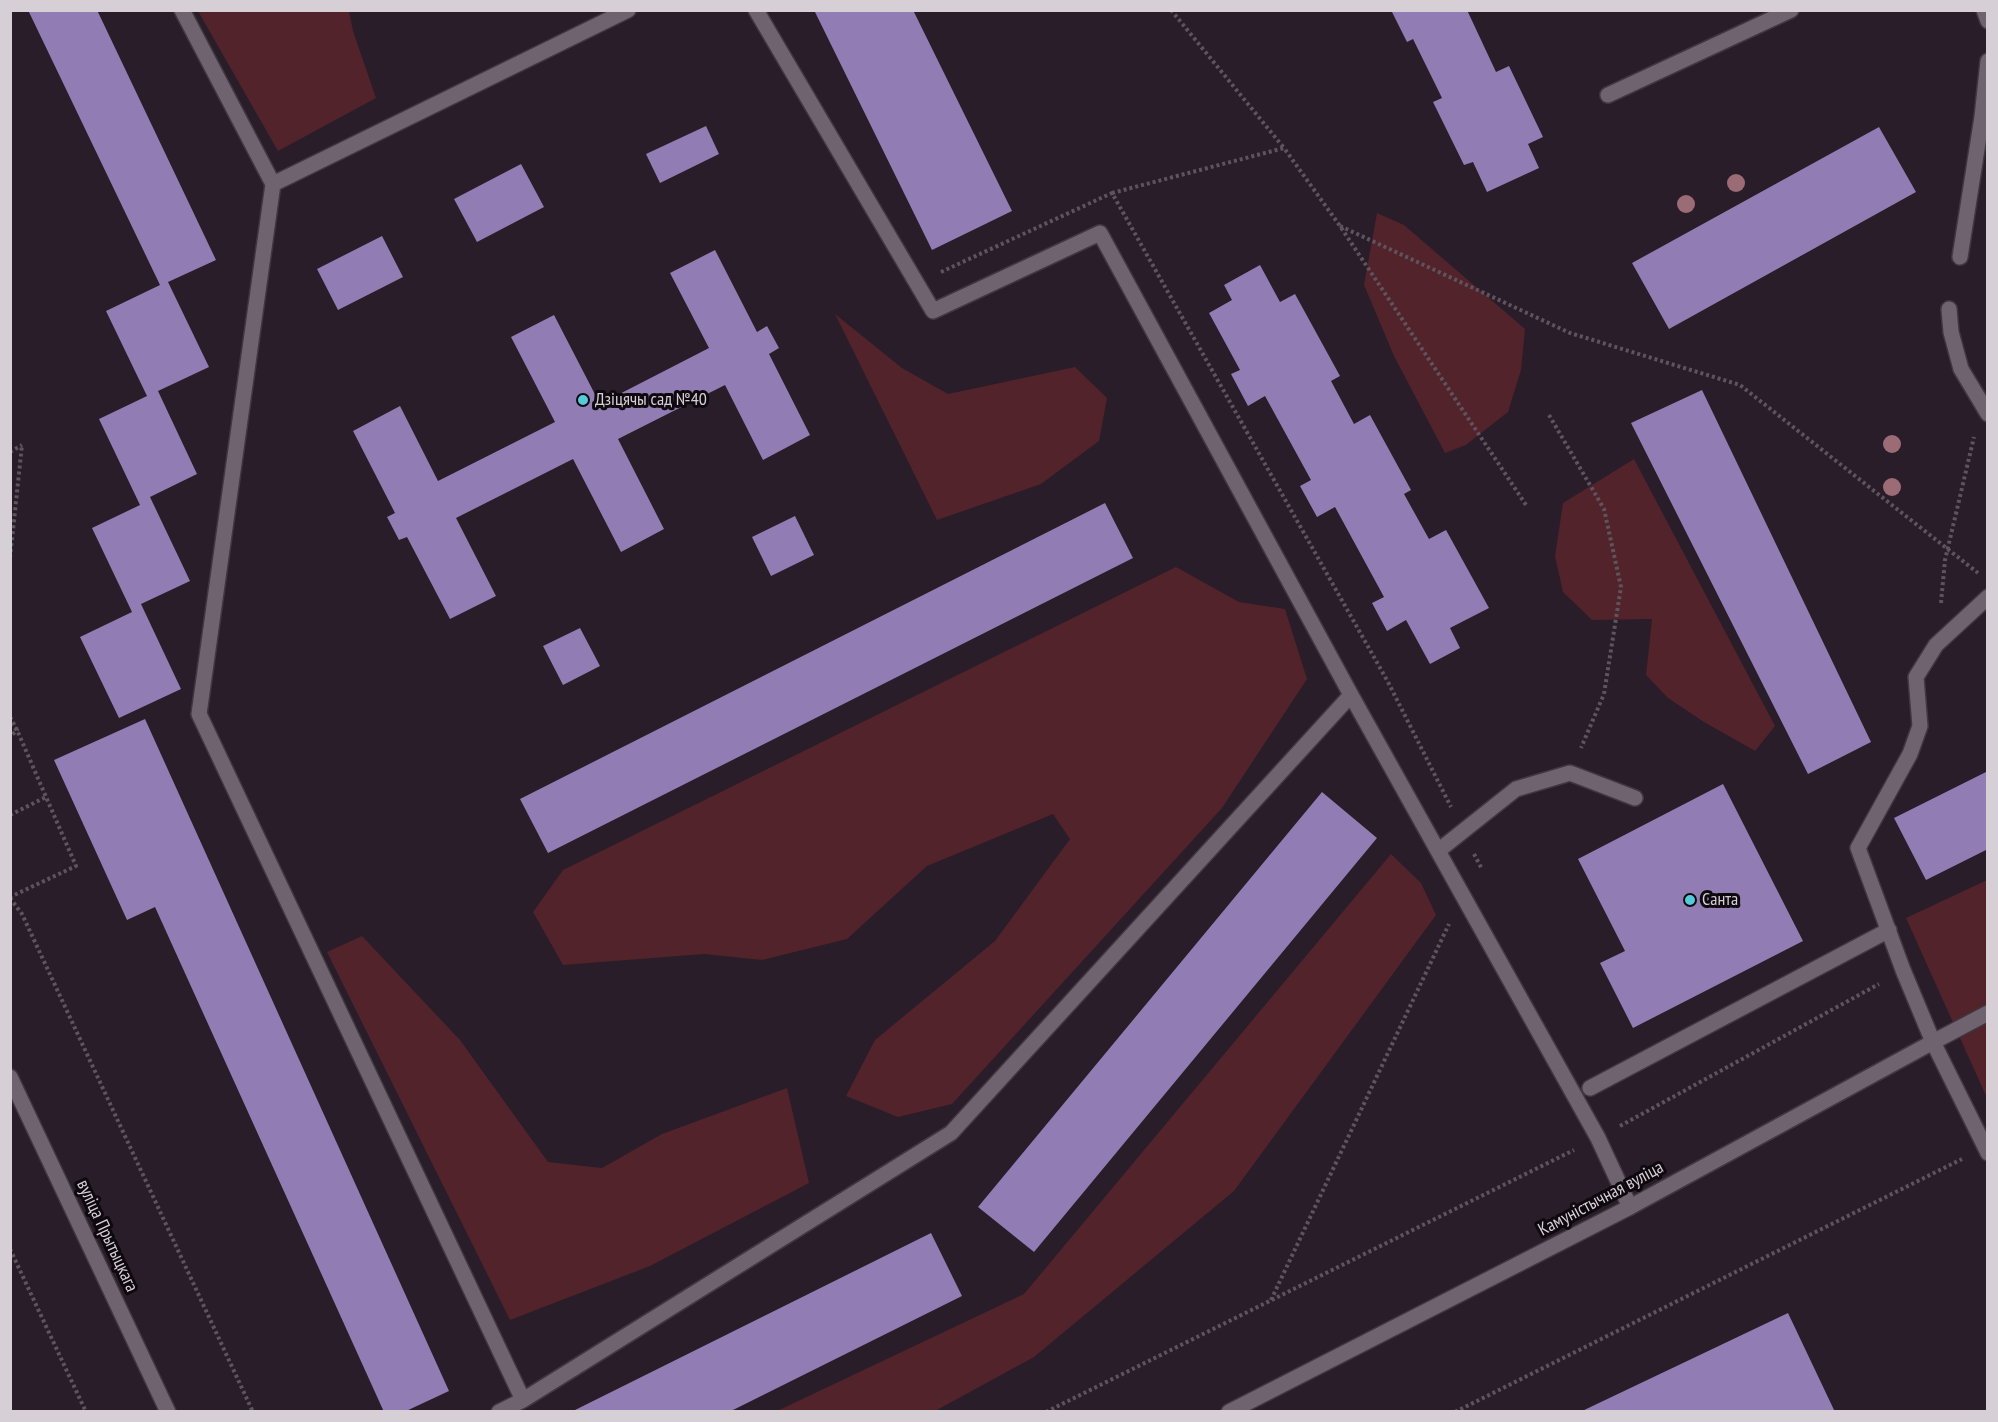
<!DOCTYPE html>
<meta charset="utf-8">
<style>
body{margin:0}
#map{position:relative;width:1998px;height:1422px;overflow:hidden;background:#281d28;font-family:"PT Sans Narrow",sans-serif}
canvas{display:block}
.frame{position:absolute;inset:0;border:12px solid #d6cfd6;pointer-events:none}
</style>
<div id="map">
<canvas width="1998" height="1422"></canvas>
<div class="frame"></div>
</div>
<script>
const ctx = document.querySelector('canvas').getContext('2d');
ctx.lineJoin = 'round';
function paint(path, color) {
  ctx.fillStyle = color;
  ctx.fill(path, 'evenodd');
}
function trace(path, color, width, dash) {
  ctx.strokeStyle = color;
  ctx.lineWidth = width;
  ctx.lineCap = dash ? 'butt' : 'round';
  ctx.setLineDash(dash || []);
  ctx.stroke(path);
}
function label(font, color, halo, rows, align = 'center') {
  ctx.font = font + ' "PT Sans Narrow",sans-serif';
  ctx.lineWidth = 6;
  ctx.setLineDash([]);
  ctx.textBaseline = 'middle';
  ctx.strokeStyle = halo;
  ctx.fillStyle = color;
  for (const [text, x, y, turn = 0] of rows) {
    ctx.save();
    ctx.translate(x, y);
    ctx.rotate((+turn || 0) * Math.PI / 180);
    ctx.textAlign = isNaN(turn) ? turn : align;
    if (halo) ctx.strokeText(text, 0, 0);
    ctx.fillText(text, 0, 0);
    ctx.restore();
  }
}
paint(new Path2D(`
 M198,11H349L353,31L376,98L278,151Z
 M1377,213L1404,225L1525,329L1521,370L1508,412L1466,445L1445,453L1394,356L1364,285Z
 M835,314L902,368L948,394L1075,367L1107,398L1099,441L1041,484L937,520Z
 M1634,459L1775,726L1755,751L1704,722L1668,698L1646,675L1652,619L1592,620L1563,592L1555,556L1563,503Z
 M1176,567L1239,602L1285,609L1307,679L1222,808L952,1104L898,1117L846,1096L875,1040L995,941L1070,839L1053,814L927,866L847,939L762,960L704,954L563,965L533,912L563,870Z
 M1391,854L1421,883L1436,915L1234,1191L1034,1357L935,1411H777L1024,1294Z
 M1987,880V1098L1906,918Z
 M362,936L460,1040L548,1162L602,1168L662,1134L787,1088L809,1183L650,1266L510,1320L327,952Z`), '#52232a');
paint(new Path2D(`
 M28,10H97L216,260L168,282L209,367L158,391L197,474L150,497L190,581L141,604L181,689L119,718L80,637L132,612L92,528L140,505L99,419L147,396L106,311L160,285Z
 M814,10H913L1012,211L932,250Z
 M1391,10H1467L1496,72L1509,66L1543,137L1528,144L1539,168L1487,192L1473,162L1464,165L1433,102L1442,98L1413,39L1407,42Z
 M706,126L719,154L660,183L646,154Z
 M1879,127L1916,192L1669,329L1632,263Z
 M521,164L544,207L477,242L454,199Z
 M382,236L403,277L338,310L317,269Z
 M715,250L757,332L767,326L779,348L769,354L810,435L763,460L725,385L618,439L664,529L621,552L573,459L456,518L496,596L450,619L407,537L399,540L387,517L395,513L353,431L400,406L438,481L555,422L511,337L554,315L600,404L709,348L670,273Z
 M1260,265L1280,302L1295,294L1340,376L1331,381L1354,424L1370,415L1411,490L1404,494L1429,539L1446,530L1489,608L1450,628L1460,648L1430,664L1406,620L1387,631L1372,603L1384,597L1335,507L1317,517L1300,486L1311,480L1265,396L1248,406L1231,374L1240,370L1209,313L1232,300L1224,285Z
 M1702,390L1871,742L1808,774L1631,423Z
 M1105,503L1133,558L548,853L520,799Z
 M795,516L814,555L771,576L752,537Z
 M580,628L600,666L563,685L543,646Z
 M145,719L449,1391L404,1412H384L155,907L127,920L54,760Z
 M1988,771V849L1926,880L1894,818Z
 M1723,784L1803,941L1633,1028L1600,963L1625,951L1578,859Z
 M1322,792L1377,838L1034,1252L978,1207Z
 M931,1233L962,1296L729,1412H571Z
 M1788,1313L1835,1412H1580Z`), '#917cb3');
const service = new Path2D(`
 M182,10L273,184L199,714L523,1400L499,1412
 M756,10L933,311L1100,233L1351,695L1598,1138L1630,1207
 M1984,10L1988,21
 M1608,95L1791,10
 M273,184L628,10
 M1960,257L1982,117L1988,61
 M1949,309L1951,332L1961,369L1988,414
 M1438,851L1516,789L1570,773L1635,798
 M1933,1042L1903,970L1858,848L1910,754L1920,726L1916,677L1936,645L1988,597
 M1590,1088L1889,930
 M523,1400L951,1133L1351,695`);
const minor = new Path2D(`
 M1933,1042L1988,1013`);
const tertiary = new Path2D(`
 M1229,1412L1630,1207L1933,1042L1988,1153`);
const secondary = new Path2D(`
 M10,1077L168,1412`);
trace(service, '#403740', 18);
trace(minor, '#403740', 18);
trace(tertiary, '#403740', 18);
trace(secondary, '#403740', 18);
trace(new Path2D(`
 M1171,10L1284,148
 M1112,193L1284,148L1340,226L1526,505
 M1340,226L1570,333L1740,385L1978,573
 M941,272L1112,193L1388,682L1451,807
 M1549,415L1604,509L1621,587L1604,694L1581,748
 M10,452L22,445
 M10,558L22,445
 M1941,603L1945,560L1974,437
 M10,717L17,730L10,737
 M10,724L17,730L76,866L10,897
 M10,815L46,797
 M1474,854L1482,869
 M10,898L22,914L253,1412
 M1620,1126L1879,984
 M10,1249L86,1412
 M1271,1300L1449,924
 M1046,1412L1574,1150
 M1455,1412L1962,1159`), '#5e545e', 4, [3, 3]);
trace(service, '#6f6370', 15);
trace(minor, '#6f6370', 15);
trace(tertiary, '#6f6370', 15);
trace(secondary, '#6f6370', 15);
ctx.fillStyle = '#9c6c76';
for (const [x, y] of [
 [1736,183],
 [1686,204],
 [1892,444],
 [1892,487]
]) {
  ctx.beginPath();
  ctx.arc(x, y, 9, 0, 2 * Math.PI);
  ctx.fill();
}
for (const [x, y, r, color] of [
 [583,400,6,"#53cbdb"],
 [1690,900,6,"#53cbdb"]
]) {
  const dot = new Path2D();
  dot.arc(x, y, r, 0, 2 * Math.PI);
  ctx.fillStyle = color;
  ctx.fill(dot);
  trace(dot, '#0e090e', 2);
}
label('18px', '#d6cfd6', '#0e090e', [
 ["Дзіцячы сад №40",595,400],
 ["Санта",1702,900]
], 'left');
label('18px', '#d6cfd6', '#0e090e', [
 ["Камуністычная вуліца",1601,1199,-28],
 ["вуліца Прытыцкага",107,1236,65]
]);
</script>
